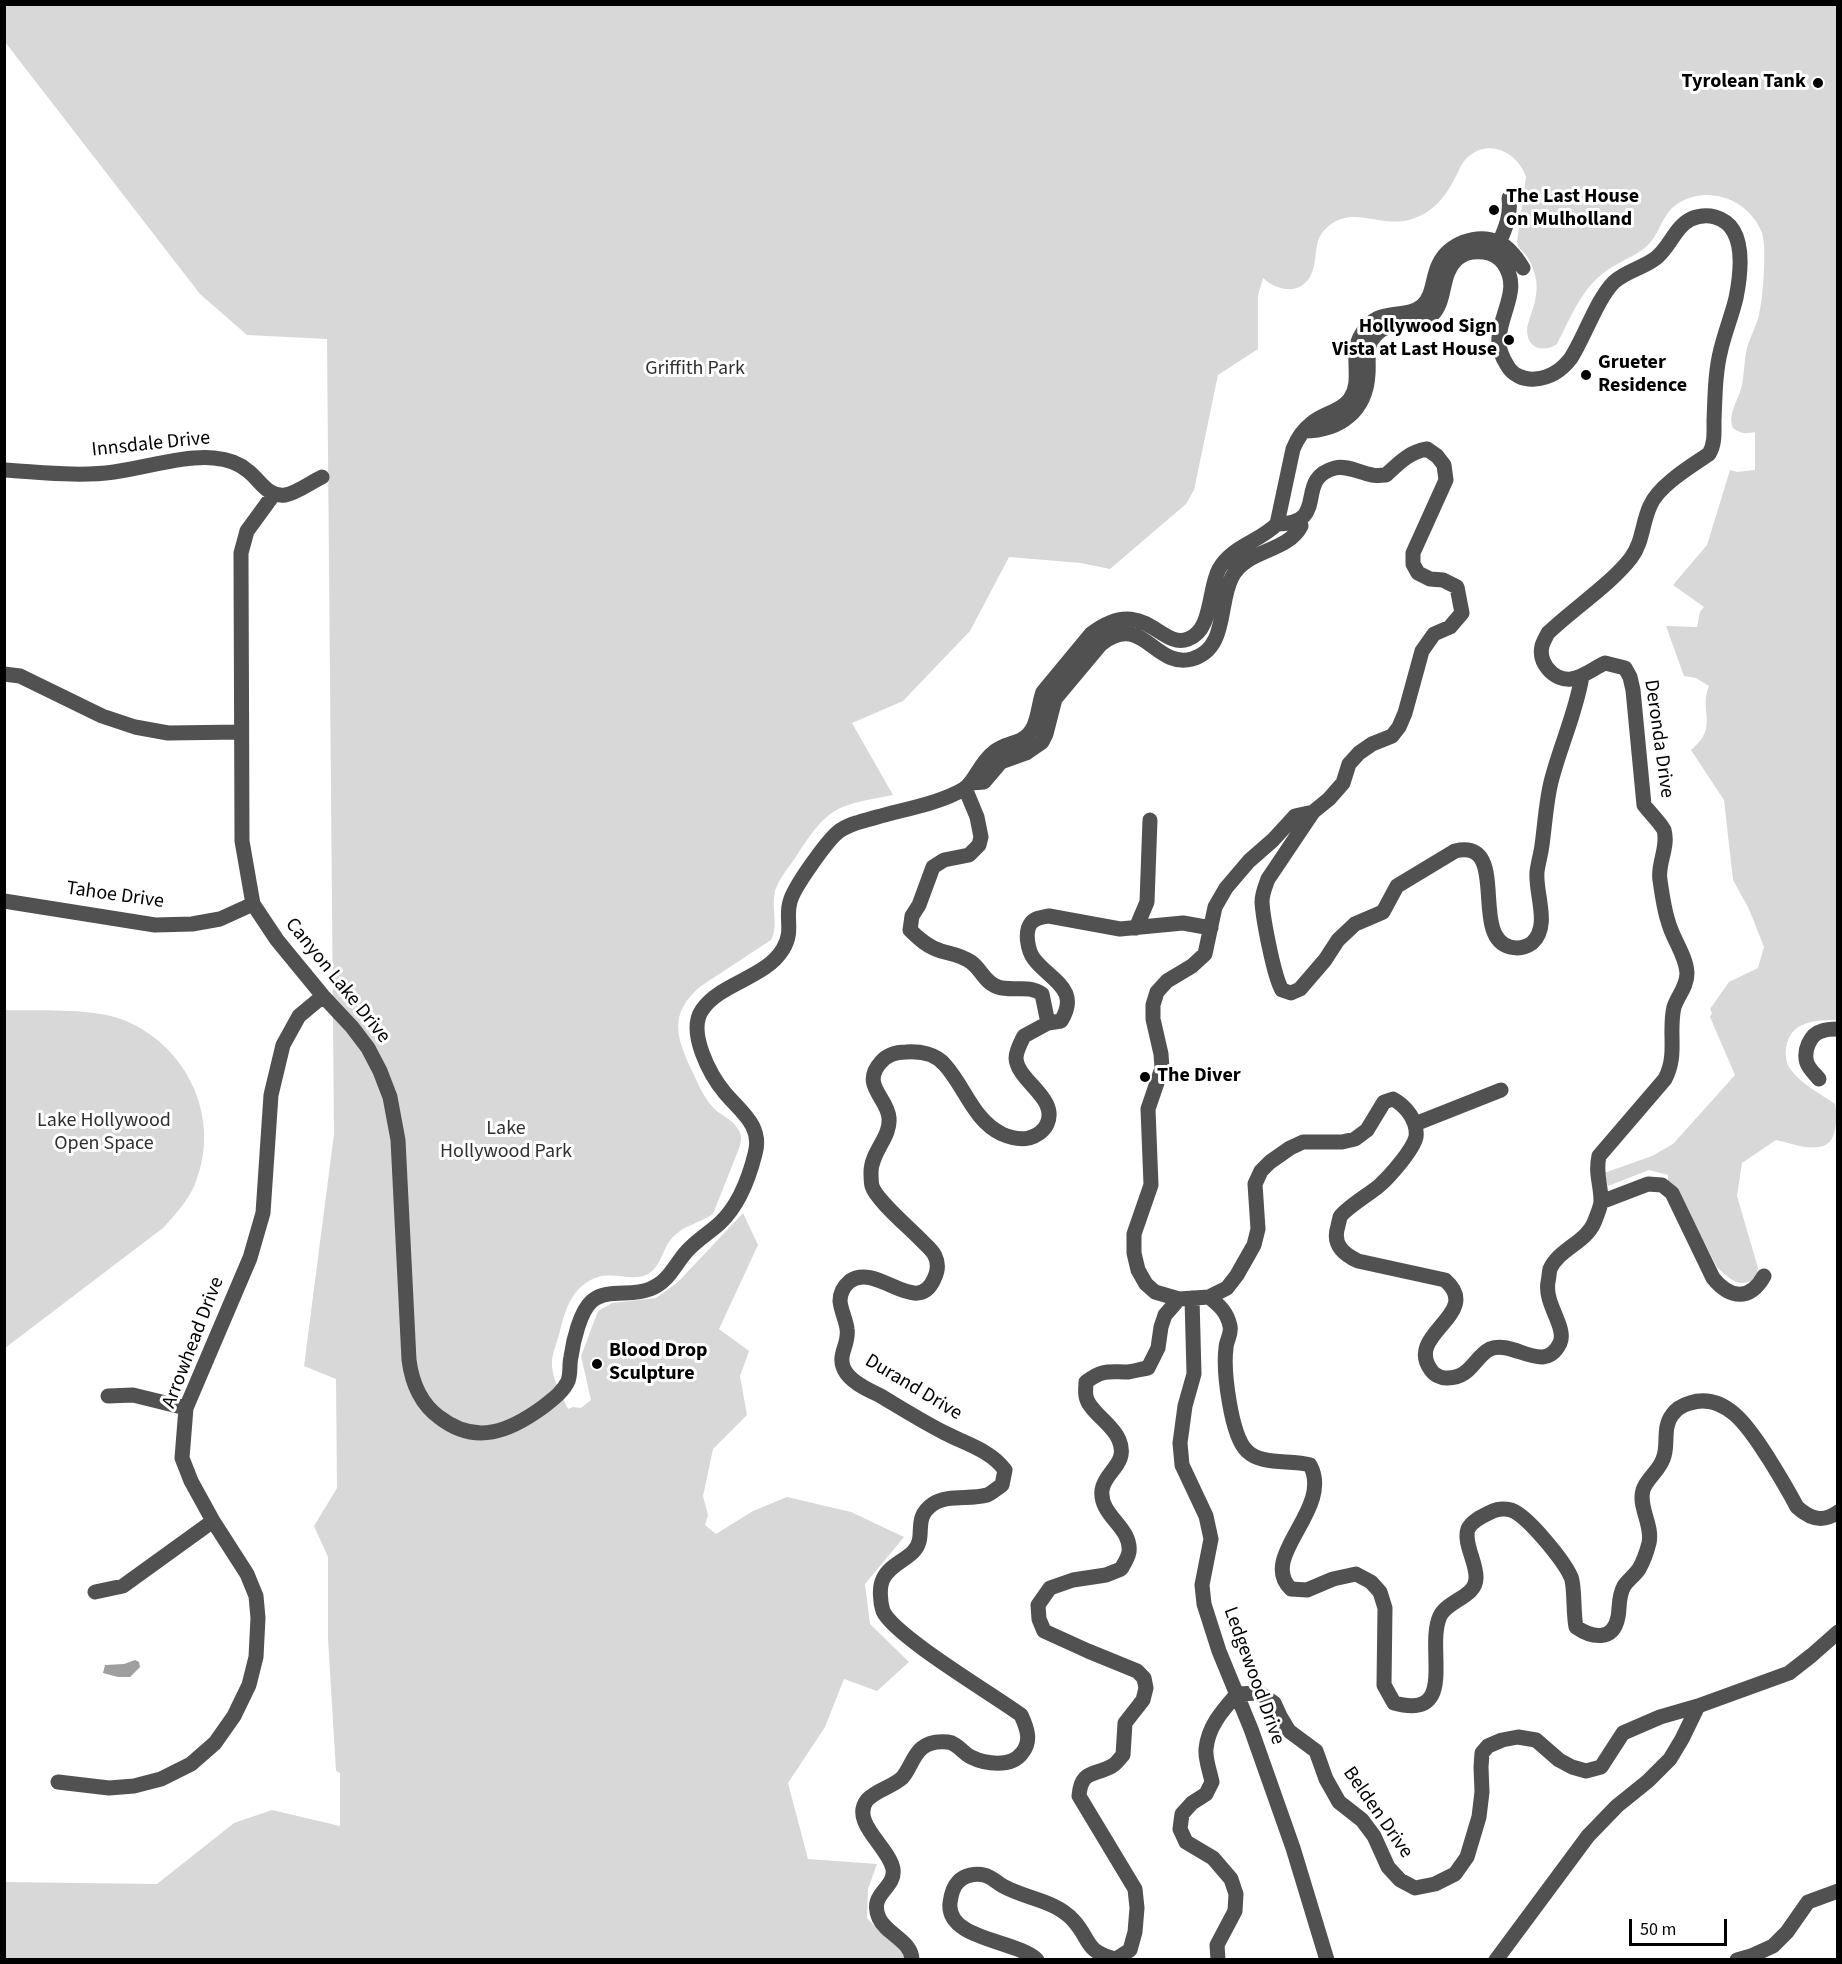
<!DOCTYPE html>
<style>
body{margin:0}
#map{position:relative;width:1842px;height:1964px;overflow:hidden;background:#fff;font-family:"Source Sans 3",sans-serif}
canvas{display:block}
.frame{position:absolute;inset:0;border:6px solid #000;pointer-events:none}
.scale{position:absolute;left:1629px;top:1919px;width:98px;height:27px;box-sizing:border-box;border:3px solid #000;border-top:0;padding-left:8px;font-size:18px;line-height:21px;white-space:nowrap;color:#000;-webkit-text-stroke:4px #fff;paint-order:stroke}
</style>
<div id="map">
<canvas width="1842" height="1964"></canvas>
<div class="frame"></div>
<div class="scale">50 m</div>
</div>
<script>
const ctx = document.querySelector('canvas').getContext('2d');
ctx.lineJoin = 'round';
function paint(path, color) {
  ctx.fillStyle = color;
  ctx.fill(path, 'evenodd');
}
function trace(path, color, width, dash) {
  ctx.strokeStyle = color;
  ctx.lineWidth = width;
  ctx.lineCap = dash ? 'butt' : 'round';
  ctx.setLineDash(dash || []);
  ctx.stroke(path);
}
function label(font, color, halo, rows, align = 'center') {
  ctx.font = font + ' "Source Sans 3",sans-serif';
  ctx.lineWidth = 6;
  ctx.setLineDash([]);
  ctx.textBaseline = 'middle';
  ctx.strokeStyle = halo;
  ctx.fillStyle = color;
  for (const [text, x, y, turn = 0] of rows) {
    ctx.save();
    ctx.translate(x, y);
    ctx.rotate((+turn || 0) * Math.PI / 180);
    ctx.textAlign = isNaN(turn) ? turn : align;
    if (halo) ctx.strokeText(text, 0, 0);
    ctx.fillText(text, 0, 0);
    ctx.restore();
  }
}
paint(new Path2D(`
 M5,4L1837,5V1020C1815,1020 1790,1021 1786,1048C1785,1055 1786,1064 1791,1070C1801,1084 1821,1094 1835,1104C1837,1115 1837,1123 1834,1133C1828,1158 1794,1144 1776,1140L1742,1163L1737,1196L1758,1268L1757,1276C1742,1291 1729,1279 1717,1267L1675,1186L1668,1181V1175L1649,1170L1608,1186L1604,1173L1652,1156L1673,1144L1735,1075L1710,1017L1712,1013L1710,1009L1729,982L1758,968L1764,947L1749,909L1733,880L1724,800L1691,750C1720,726 1698,712 1709,686L1696,678L1684,676L1666,626L1697,627L1700,612L1704,607L1673,585L1707,545L1730,470L1737,472L1755,470V432C1746,434 1741,434 1733,428C1727,413 1739,400 1742,385C1744,375 1744,364 1746,353C1748,340 1756,328 1759,315C1763,299 1767,248 1762,233C1749,197 1701,182 1672,208C1661,219 1658,236 1647,246C1633,258 1615,263 1601,275C1580,292 1569,321 1557,344C1544,353 1527,349 1527,330C1527,326 1529,321 1530,317C1535,304 1538,292 1536,279C1534,270 1531,261 1524,253C1521,249 1518,248 1517,242L1526,177C1517,151 1486,137 1465,160C1461,164 1459,171 1456,176C1446,196 1434,212 1412,219C1386,228 1358,209 1336,221C1308,237 1321,256 1310,277C1298,296 1276,290 1263,278L1258,295V349L1218,375L1194,490L1186,504L1110,569L1081,563L1009,557L970,631L903,701L852,723L893,795C836,806 830,805 797,855C790,866 779,878 775,891C771,909 779,926 771,940L701,986C667,1014 677,1039 693,1073C698,1083 703,1096 711,1105C718,1115 732,1118 738,1129C743,1136 741,1143 738,1151L713,1214C700,1223 684,1225 673,1237C662,1248 662,1266 648,1274C634,1282 615,1272 598,1277C571,1286 565,1311 559,1335C556,1345 551,1356 552,1366C553,1381 562,1396 568,1409L573,1407L581,1408L591,1400L581,1356L598,1311L612,1303L656,1298L678,1282L743,1213L758,1245L719,1329L749,1351L740,1376L747,1415L713,1449L703,1496L708,1515L705,1525L716,1534L753,1511L787,1497L851,1512L904,1537L865,1584L870,1624L909,1662L877,1691L844,1679L825,1727L788,1783L808,1859L877,1864L868,1889L867,1918L886,1938L900,1948L907,1959H5V1882L157,1884L234,1823L272,1810L340,1826V1773L336,1771L328,1639V1557L314,1526L337,1488L336,1379L304,1366L334,1134L327,339L247,335L200,294L5,42Z
 M5,1010C38,1011 87,1008 118,1018C185,1041 223,1117 195,1184C188,1201 175,1215 163,1228L5,1348Z`), '#d8d8d8');
paint(new Path2D(`
 M135,1660L139,1662L140,1667L130,1677H118L103,1673L105,1665L124,1664Z`), '#9f9f9f');
trace(new Path2D(`
 M1499,243C1506,227 1511,215 1509,198
 M4,470C41,472 78,477 114,472C144,468 185,455 214,458C226,459 239,463 248,471C260,480 267,497 285,495C297,493 311,482 322,477
 M274,494L247,531L241,553L242,841L253,904L277,940L323,996L352,1027L368,1048L380,1071L390,1097L398,1140L409,1360C412,1383 420,1403 439,1417C476,1446 510,1431 543,1407C553,1399 563,1392 568,1381C571,1373 569,1365 571,1357C573,1342 580,1311 592,1301C607,1288 632,1297 650,1289C669,1282 675,1264 687,1251C697,1240 709,1233 720,1223C738,1206 749,1178 755,1154C763,1126 741,1112 725,1093C710,1075 687,1032 702,1010C720,983 766,978 783,949C794,931 785,918 790,902C793,888 827,841 838,832C849,823 864,821 877,817C905,809 938,804 964,789C975,782 980,762 994,752C1002,745 1012,744 1021,740C1039,731 1037,708 1043,692L1091,634C1144,593 1160,650 1188,639C1213,630 1208,589 1219,569C1232,546 1259,542 1277,524L1293,449C1297,439 1303,430 1312,423C1323,413 1341,412 1350,399C1363,381 1350,357 1360,337C1376,304 1404,321 1422,306C1434,296 1432,277 1439,264C1449,244 1476,233 1498,242C1509,247 1517,258 1523,268
 M4,674L20,676L102,716L135,727L168,733L241,732
 M971,783L984,782L1001,762L1026,753L1042,742L1046,734L1055,699L1101,644C1143,611 1154,669 1192,659C1228,649 1218,603 1232,577C1246,549 1287,553 1301,526L1300,521
 M965,788L977,817L981,837L979,845L969,855L944,860L933,867L919,905L912,916L910,930C919,939 928,947 941,951C952,954 961,955 971,962C981,969 985,983 998,987C1014,992 1028,984 1042,994L1048,1023
 M1313,812L1268,879C1265,887 1262,894 1262,902C1263,919 1274,977 1282,990L1291,993L1300,989L1325,960L1338,940L1355,924L1383,912L1397,886L1455,851C1511,838 1469,937 1510,947C1518,949 1525,948 1532,943C1551,926 1535,894 1537,872C1538,863 1541,854 1542,845C1545,824 1546,802 1551,782C1560,746 1576,713 1582,676
 M4,901L155,925L192,924L220,919L253,904
 M1136,928L1147,902L1150,820
 M1819,1079C1815,1074 1809,1069 1807,1063C1803,1051 1810,1034 1822,1031C1827,1029 1833,1029 1838,1029
 M1415,1124L1501,1090
 M1601,1202L1648,1184L1662,1185L1672,1193L1713,1278C1730,1299 1750,1301 1764,1276
 M1209,1297L1227,1288L1237,1275L1254,1245L1258,1229L1255,1184L1261,1171L1270,1162L1290,1148L1303,1142H1342L1355,1139L1367,1130L1384,1102L1393,1099C1406,1106 1418,1121 1416,1137C1413,1150 1390,1176 1380,1185C1370,1194 1347,1207 1340,1217C1340,1218 1338,1225 1338,1226C1332,1244 1343,1254 1358,1261L1445,1280C1484,1314 1404,1334 1431,1370C1434,1375 1441,1378 1446,1378C1471,1379 1474,1357 1490,1349C1514,1339 1544,1376 1560,1343C1567,1327 1544,1304 1548,1282C1549,1278 1549,1273 1550,1269C1559,1249 1585,1243 1594,1223C1596,1217 1601,1207 1601,1201C1601,1184 1595,1174 1599,1156L1665,1079C1678,1054 1668,1033 1674,1007C1678,995 1687,987 1687,973C1686,955 1672,938 1668,921C1664,909 1662,894 1660,880C1657,864 1669,847 1664,830C1660,822 1650,813 1644,805L1633,690L1630,677L1625,668L1605,663C1594,668 1584,677 1571,679C1554,681 1538,663 1542,646C1543,642 1546,637 1548,633C1573,609 1611,584 1631,558C1643,542 1642,523 1650,506C1658,486 1691,466 1709,454C1715,444 1714,433 1714,421C1715,397 1715,372 1721,349C1725,332 1732,315 1736,298C1741,273 1748,226 1715,217C1707,215 1698,216 1691,219C1675,227 1670,247 1656,258C1643,268 1626,271 1614,282C1597,299 1585,336 1571,358C1562,370 1550,378 1535,379C1524,380 1512,375 1507,365C1502,357 1498,348 1499,338C1501,311 1521,289 1504,264C1499,257 1493,253 1484,252C1474,251 1464,252 1457,259C1440,274 1447,300 1432,315C1415,331 1386,316 1372,340C1366,350 1369,363 1368,374C1366,411 1340,431 1304,431
 M1192,1298L1194,1374L1185,1406L1180,1443L1182,1465L1206,1516L1211,1539L1202,1585L1204,1604L1219,1651L1251,1729L1293,1848L1327,1960
 M1179,1299L1155,1292L1146,1284L1138,1270L1134,1253V1234L1151,1185L1148,1109L1162,1068L1161,1054L1153,1019V1005L1157,992L1167,981L1192,966L1205,954L1215,907L1226,888L1249,861L1273,840L1295,816L1313,812L1329,799L1343,783L1349,764L1359,753L1372,744L1392,736L1399,727L1405,713L1422,651L1434,634L1450,627L1462,613L1457,587L1443,580L1430,579L1418,573L1413,564V553L1446,480L1444,465L1437,456L1427,449C1409,452 1399,463 1386,475C1381,475 1376,476 1372,475C1360,473 1347,465 1335,468C1293,479 1331,524 1277,524
 M108,1396L133,1395L186,1408
 M95,1592L123,1586L213,1521
 M58,1782L109,1788L134,1786L161,1779L191,1764L215,1743L234,1716L249,1685L256,1657L258,1618L256,1596L247,1574L213,1521L191,1481L182,1458L186,1408L250,1258L263,1213L271,1095L283,1045L299,1016L323,996
 M912,1960C912,1941 886,1934 879,1918C868,1893 896,1889 893,1869C889,1847 850,1822 867,1800C876,1790 892,1787 902,1778C910,1769 913,1755 922,1748C929,1742 939,1741 948,1742C957,1743 963,1753 971,1757C985,1764 1011,1768 1022,1753C1032,1741 1027,1728 1021,1715C994,1695 894,1636 883,1611C880,1602 879,1587 883,1579C889,1566 904,1561 913,1552C928,1537 911,1519 933,1504C948,1494 970,1500 987,1495C992,1493 997,1488 1002,1485L1005,1470C990,1450 966,1444 945,1433C923,1422 901,1408 879,1395C868,1390 855,1384 847,1374C834,1356 850,1346 847,1329C846,1320 841,1311 840,1301C840,1292 844,1286 850,1281C877,1262 917,1318 934,1279C938,1271 939,1264 935,1256C933,1251 927,1246 923,1242C911,1229 876,1200 872,1186C871,1182 871,1176 871,1172C871,1152 891,1137 889,1118C888,1098 860,1085 881,1062C887,1055 897,1052 906,1052C920,1051 936,1054 945,1065C965,1087 973,1120 1002,1134C1011,1138 1019,1140 1029,1138C1036,1136 1044,1131 1047,1124C1059,1098 1017,1081 1016,1058C1016,1051 1021,1042 1024,1036L1048,1023L1061,1021C1081,989 1050,980 1034,959C1028,951 1024,932 1031,923C1035,918 1043,917 1049,916L1120,929L1183,923L1211,928
 M1037,1960C1017,1940 946,1940 950,1903C951,1895 953,1887 958,1882C964,1875 976,1873 984,1875C992,1877 996,1882 1003,1886C1026,1899 1055,1900 1073,1920C1091,1939 1084,1952 1116,1959L1130,1950L1135,1932L1137,1908L1135,1889L1079,1796C1081,1769 1095,1776 1112,1766C1116,1764 1120,1758 1123,1755L1125,1723L1143,1700L1146,1688L1144,1678L1137,1671L1088,1651L1044,1631L1039,1619L1038,1605L1050,1588L1073,1580L1106,1575L1121,1569C1124,1564 1128,1558 1129,1552C1132,1527 1099,1516 1102,1490C1105,1471 1129,1464 1119,1440C1113,1424 1088,1411 1086,1396C1085,1392 1086,1386 1086,1382C1103,1369 1109,1372 1128,1372C1135,1371 1141,1369 1148,1368L1158,1348L1161,1327L1165,1315L1179,1299L1209,1297C1220,1306 1227,1312 1230,1326C1232,1334 1226,1341 1226,1348C1223,1371 1231,1436 1247,1451C1262,1466 1291,1459 1310,1465C1334,1509 1257,1557 1291,1589L1307,1590L1333,1579L1356,1574L1371,1582L1380,1592L1385,1608L1384,1685L1394,1703C1459,1721 1425,1648 1440,1616C1448,1600 1476,1597 1476,1578C1477,1563 1463,1543 1468,1529C1472,1520 1485,1515 1493,1511C1498,1509 1506,1508 1511,1510C1527,1515 1564,1561 1571,1577C1575,1586 1573,1613 1576,1627C1592,1638 1613,1642 1618,1617C1620,1606 1618,1597 1624,1586C1628,1580 1635,1575 1639,1569C1643,1562 1647,1551 1649,1543C1653,1525 1638,1507 1643,1490C1647,1478 1659,1471 1663,1459C1669,1446 1662,1428 1672,1415C1676,1409 1683,1405 1690,1403C1728,1391 1752,1433 1769,1459C1779,1475 1788,1490 1797,1507C1810,1519 1823,1523 1838,1512
 M1218,1960L1217,1945L1235,1911L1236,1894L1231,1879L1213,1858L1186,1842L1180,1829L1182,1814L1192,1803L1206,1794L1212,1782C1210,1772 1205,1759 1206,1749C1208,1726 1223,1710 1237,1694L1259,1693L1274,1703L1280,1716L1289,1731L1316,1751L1326,1779L1339,1802L1362,1820L1374,1836L1388,1867L1400,1880L1415,1888L1435,1884L1455,1874L1467,1857L1479,1817L1482,1792L1481,1767L1482,1753L1488,1746L1502,1740L1518,1737L1536,1740L1559,1760L1572,1767L1586,1771L1601,1767L1623,1733L1660,1717L1698,1706
 M1496,1960L1588,1836L1617,1806L1648,1781L1670,1759L1682,1739L1698,1706L1789,1673L1812,1655L1838,1632
 M1737,1960L1751,1956L1773,1946L1787,1932L1808,1902L1838,1891`), '#515151', 15);
for (const [x, y, r, color] of [
 [1818,83,6,"#000"],
 [1494,210,6,"#000"],
 [1509,340,6,"#000"],
 [1586,375,6,"#000"],
 [1145,1077,6,"#000"],
 [597,1364,6,"#000"]
]) {
  const dot = new Path2D();
  dot.arc(x, y, r, 0, 2 * Math.PI);
  ctx.fillStyle = color;
  ctx.fill(dot);
  trace(dot, '#fff', 2);
}
label('bold 20px', '#000', '#fff', [
 ["Tyrolean Tank",1806,83,"right"],
 ["The Last House",1506,198],
 ["on Mulholland",1506,221],
 ["Hollywood Sign",1497,328,"right"],
 ["Vista at Last House",1497,351,"right"],
 ["Grueter",1598,364],
 ["Residence",1598,387],
 ["The Diver",1157,1077],
 ["Blood Drop",609,1352],
 ["Sculpture",609,1375]
], 'left');
label('20px', '#2f2f2f', '#fff', [
 ["Griffith Park",695,370],
 ["Lake Hollywood",104,1122],
 ["Open Space",104,1145],
 ["Lake",506,1130],
 ["Hollywood Park",506,1153]
]);
label('20px', '#000', '#fff', [
 ["Innsdale Drive",151,445,-6],
 ["Deronda Drive",1658,739,82],
 ["Tahoe Drive",115,896,8],
 ["Canyon Lake Drive",337,981,51],
 ["Arrowhead Drive",194,1343,-69],
 ["Durand Drive",913,1388,31],
 ["Ledgewood Drive",1253,1676,70],
 ["Belden Drive",1377,1813,55]
]);
</script>
